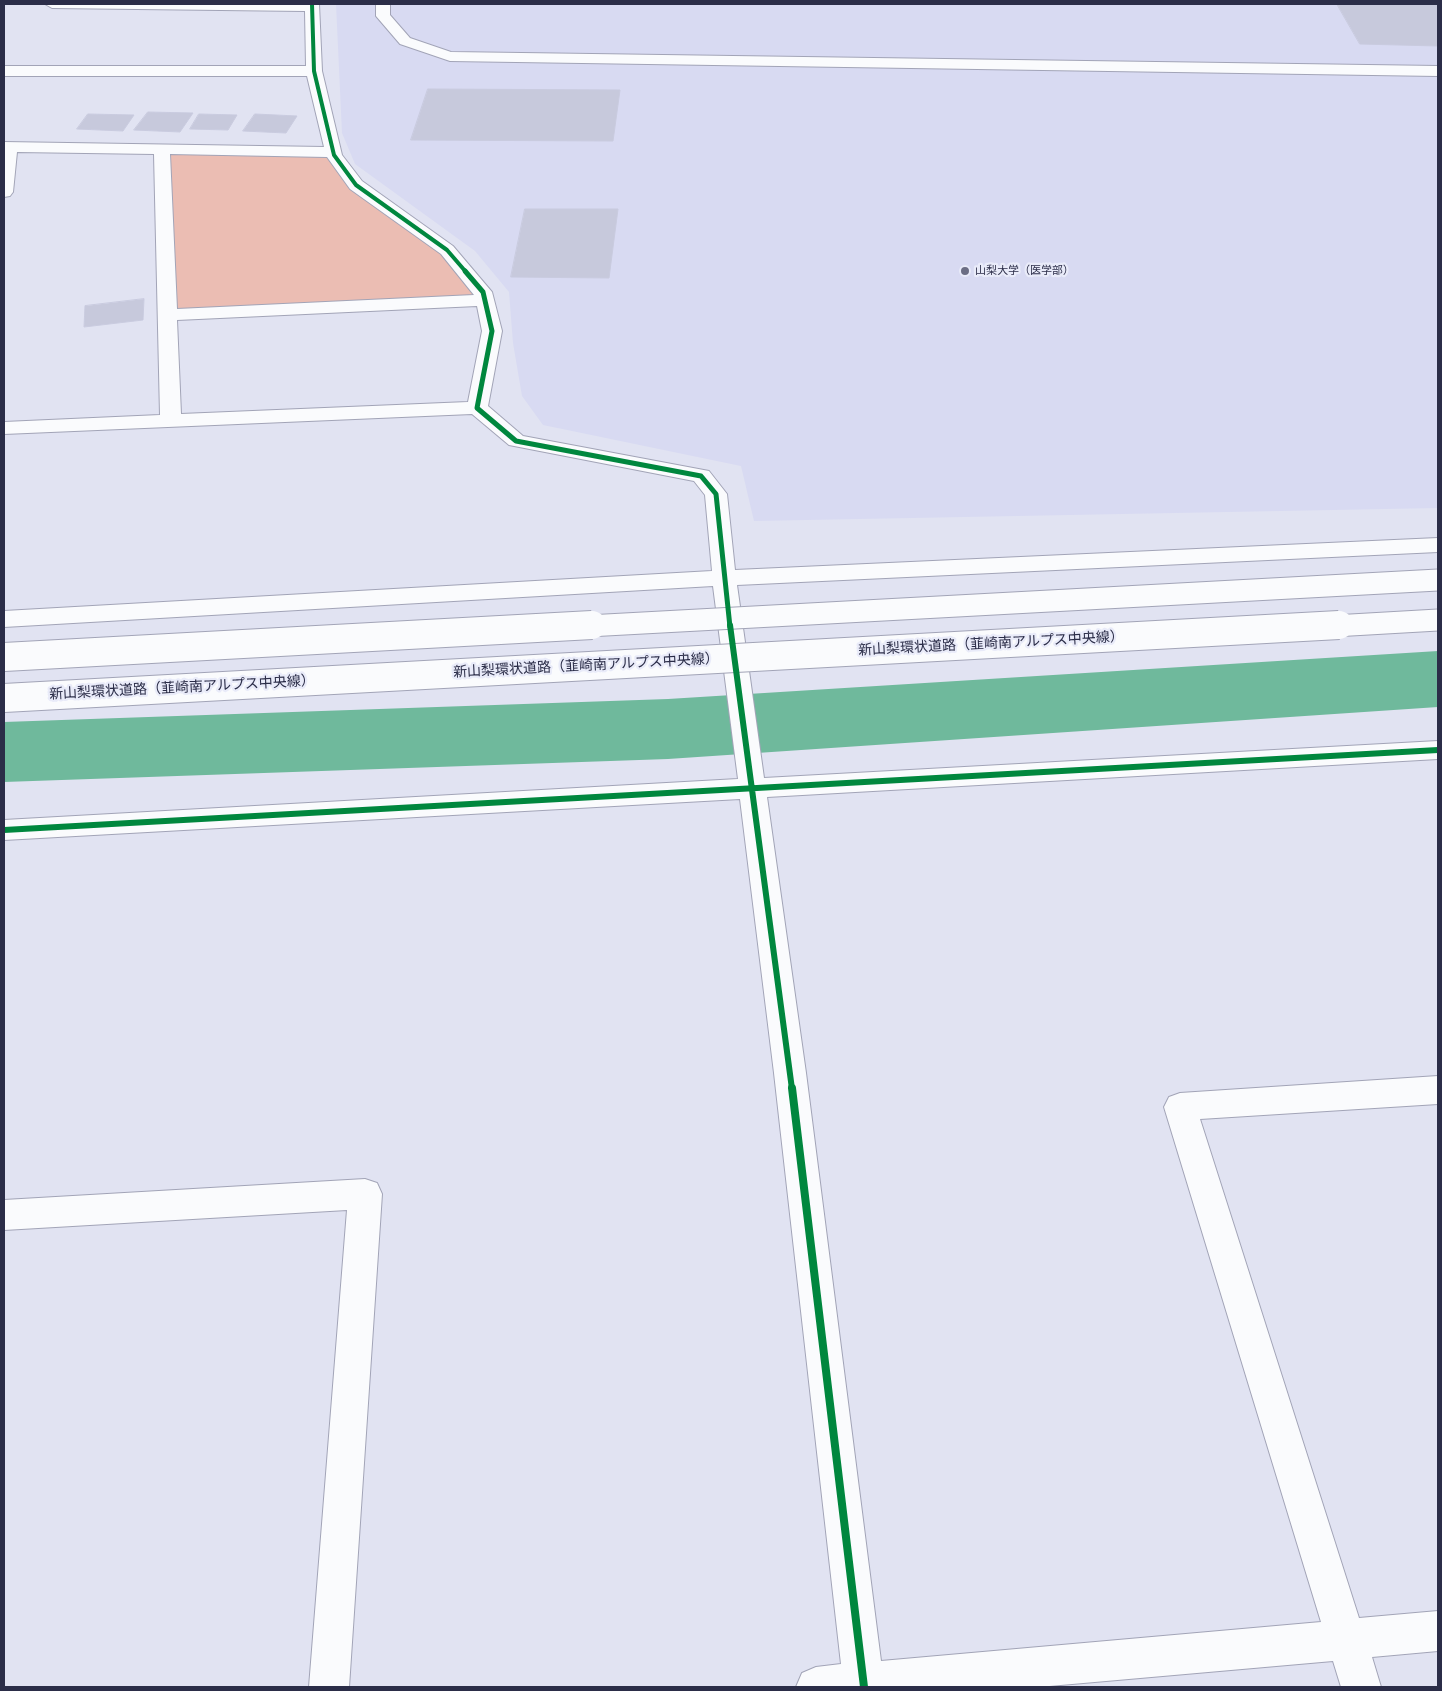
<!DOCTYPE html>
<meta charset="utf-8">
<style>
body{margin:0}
#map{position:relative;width:1442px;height:1691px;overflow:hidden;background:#e1e3f2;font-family:"Space Grotesk",sans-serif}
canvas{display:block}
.frame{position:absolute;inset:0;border:5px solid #2b2d48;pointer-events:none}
</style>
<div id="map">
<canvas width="1442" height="1691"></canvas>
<div class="frame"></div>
</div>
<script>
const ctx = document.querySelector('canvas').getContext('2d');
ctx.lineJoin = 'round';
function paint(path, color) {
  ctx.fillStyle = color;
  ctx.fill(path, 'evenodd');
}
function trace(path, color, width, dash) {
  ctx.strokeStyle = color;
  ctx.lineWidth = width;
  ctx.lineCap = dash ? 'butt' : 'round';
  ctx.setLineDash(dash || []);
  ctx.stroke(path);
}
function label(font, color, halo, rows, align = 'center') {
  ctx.font = font + ' "Space Grotesk","Noto Sans JP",sans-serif';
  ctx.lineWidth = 4.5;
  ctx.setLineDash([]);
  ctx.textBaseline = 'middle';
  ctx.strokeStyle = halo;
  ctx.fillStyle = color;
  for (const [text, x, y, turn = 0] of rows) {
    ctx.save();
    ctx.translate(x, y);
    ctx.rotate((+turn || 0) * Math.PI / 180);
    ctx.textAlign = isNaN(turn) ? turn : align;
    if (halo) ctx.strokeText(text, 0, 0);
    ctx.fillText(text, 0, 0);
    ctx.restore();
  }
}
paint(new Path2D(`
 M336,4H1438V508L754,521L741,466L543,425L522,396L513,343L509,292L475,251L355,164L342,133Z`), '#d8daf2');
paint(new Path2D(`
 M162,149L334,152L356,185L447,250L485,300L168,315Z`), '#ebbdb3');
paint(new Path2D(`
 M1438,651V707L668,759L4,782V722L668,699Z`), '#6fb99c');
const building = new Path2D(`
 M1337,4H1438V46L1360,44Z
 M428,89L620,90L613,141L411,140Z
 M148,112L193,113L180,132L134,130Z
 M88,114L134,115L123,131L77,129Z
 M199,114L237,115L228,130L190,129Z
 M255,114L297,116L286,133L243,131Z
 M525,209H618L609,278L511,277Z
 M144,299L143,320L84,327L85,306Z`);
paint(building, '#c7c9dc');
trace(building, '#c9cbdf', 1);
const minor = new Path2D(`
 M45,4H319L322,71L342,155L362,181L453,246L492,292L502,331L488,406L523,436L709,471L727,494L735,570L1438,538V552L737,585L764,778L1438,741V759L767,797L806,1073L881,1661L1321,1622L1164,1107L1169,1097L1180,1093L1438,1076V1104L1200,1119L1359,1618L1438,1611V1651L1372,1657L1381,1687H1341L1333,1661L1038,1687H796L802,1673L816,1667L841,1664L774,1073L740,799L4,840V820L738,779L713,586L4,627V611L712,571L705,495L694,481L509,445L472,414L4,434V422L160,415L154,154L17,152L13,192L10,196L4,197V142L324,147L307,76H4V66H306L305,11L52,8ZM170,154L327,157L350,189L441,254L474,295L177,309ZM477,306L482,331L468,402L181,414L177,320Z
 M376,4H390V15L410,38L451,52L1438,66V76L450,61L400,44L376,16Z
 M365,1179L377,1183L382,1194L349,1687H309L347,1210L4,1230V1200Z`);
trace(minor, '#a2a4b7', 2);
paint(minor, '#fafbfd');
const highwayBridgeFar1 = new Path2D(`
 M569,627L1438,580
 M1316,627L1438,620`);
const highwayBridge = new Path2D(`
 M4,657L592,625
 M4,698L1339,625`);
trace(highwayBridgeFar1, '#a2a4b7', 23, []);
trace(highwayBridge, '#a2a4b7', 30, []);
trace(highwayBridgeFar1, '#fafbfd', 21);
trace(highwayBridge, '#fafbfd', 28);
trace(new Path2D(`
 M312,4L314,71L334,155L356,185L447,250L466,272`), '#00873e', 4);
trace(new Path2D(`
 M465,271L483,292L492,331L477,408L516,441L701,476L716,494L730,627`), '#00873e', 5);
trace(new Path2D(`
 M730,625L792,1089
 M4,830L1438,750`), '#00873e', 6);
trace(new Path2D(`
 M792,1088L864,1687`), '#00873e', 8);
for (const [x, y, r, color] of [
 [965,271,5,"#6b6d84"]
]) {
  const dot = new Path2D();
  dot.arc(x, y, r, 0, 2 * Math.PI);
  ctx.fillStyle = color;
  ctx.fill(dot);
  trace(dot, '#e9ebf9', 2);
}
label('11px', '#2b2d48', '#e9ebf9', [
 ["山梨大学（医学部）",975,271]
], 'left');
label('14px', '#2b2d48', '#e9ebf9', [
 ["新山梨環状道路（韮崎南アルプス中央線）",991,644,-3],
 ["新山梨環状道路（韮崎南アルプス中央線）",586,666,-3],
 ["新山梨環状道路（韮崎南アルプス中央線）",182,688,-3]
]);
</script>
